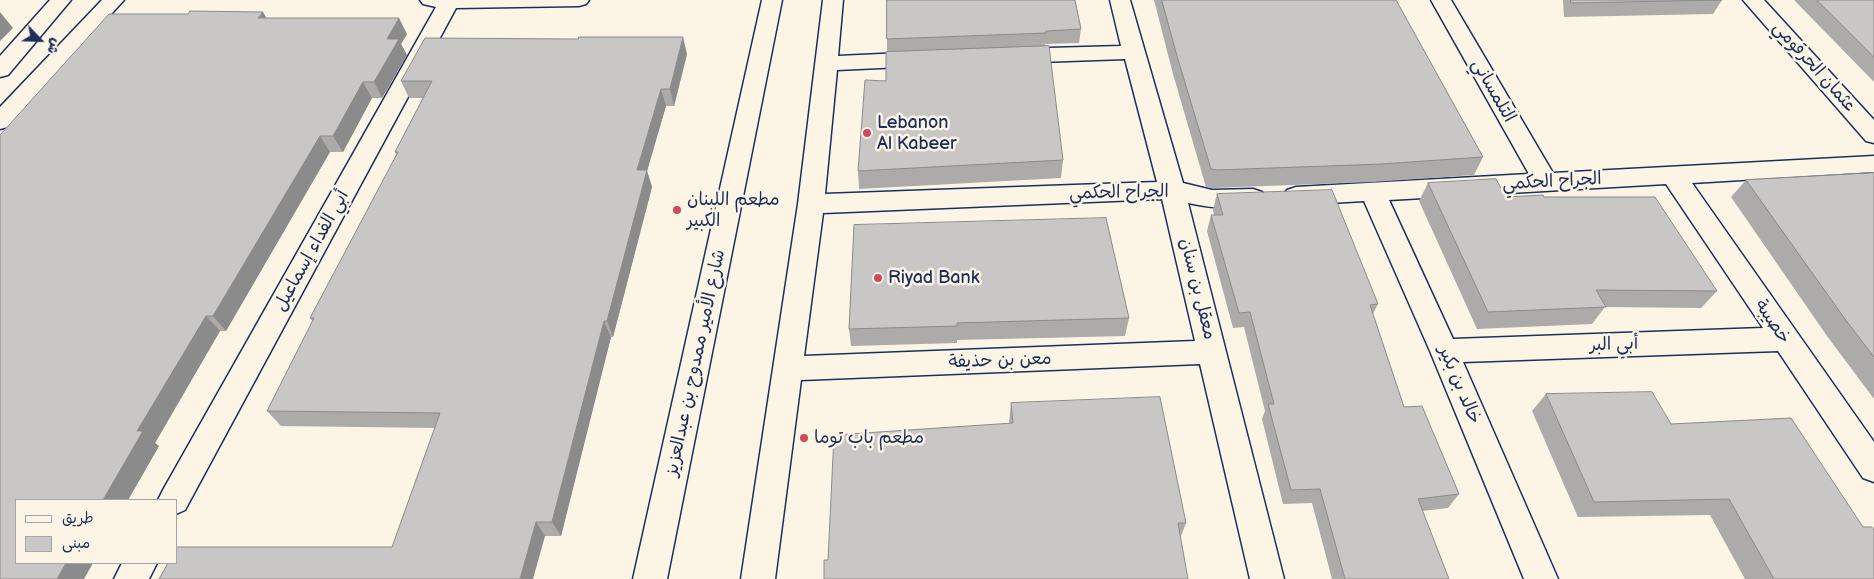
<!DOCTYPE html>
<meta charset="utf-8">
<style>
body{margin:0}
#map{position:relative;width:1874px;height:579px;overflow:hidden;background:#fcf5e5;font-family:"Balsamiq Sans","Playpen Sans Arabic",sans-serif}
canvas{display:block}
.legend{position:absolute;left:15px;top:499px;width:162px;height:65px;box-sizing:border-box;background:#fcf5e5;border:1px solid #a2a6af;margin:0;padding:6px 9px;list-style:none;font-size:15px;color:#1b2f5e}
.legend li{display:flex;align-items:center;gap:10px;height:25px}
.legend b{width:25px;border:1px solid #a2a6af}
.north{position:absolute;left:15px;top:15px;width:50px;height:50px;-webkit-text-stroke:4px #fcf5e5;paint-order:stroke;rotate:114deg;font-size:14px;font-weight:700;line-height:20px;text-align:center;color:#1b2f5e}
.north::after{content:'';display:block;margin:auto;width:18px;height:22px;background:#1b2f5e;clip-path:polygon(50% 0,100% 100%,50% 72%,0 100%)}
</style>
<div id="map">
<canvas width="1874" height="579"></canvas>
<ul class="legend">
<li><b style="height:6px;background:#fcf5e5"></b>طريق</li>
<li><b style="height:14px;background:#c8c7c6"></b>مبنى</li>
</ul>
<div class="north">ش</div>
</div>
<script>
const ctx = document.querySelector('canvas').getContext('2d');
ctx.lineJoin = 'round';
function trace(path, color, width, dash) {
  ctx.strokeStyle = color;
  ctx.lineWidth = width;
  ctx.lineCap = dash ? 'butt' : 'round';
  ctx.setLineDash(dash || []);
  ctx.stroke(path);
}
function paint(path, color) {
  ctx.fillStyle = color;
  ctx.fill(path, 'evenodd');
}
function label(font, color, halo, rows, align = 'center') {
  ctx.font = font + ' "Balsamiq Sans","Playpen Sans Arabic",sans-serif';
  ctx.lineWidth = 5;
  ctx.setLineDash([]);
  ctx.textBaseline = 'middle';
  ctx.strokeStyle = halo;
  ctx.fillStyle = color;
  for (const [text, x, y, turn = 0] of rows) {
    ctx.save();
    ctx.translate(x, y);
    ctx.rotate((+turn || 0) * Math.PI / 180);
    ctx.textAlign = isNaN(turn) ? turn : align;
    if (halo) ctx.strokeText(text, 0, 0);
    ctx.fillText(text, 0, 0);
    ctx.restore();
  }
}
const minor = new Path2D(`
 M50,0H71L8,75L0,77V56Z
 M102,0H124L8,127L0,129V107Z
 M420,0H589L586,4L579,6L456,8L185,510L176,514V500H158L163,490L436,7L423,4Z
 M762,0H782L667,579H633Z
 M823,0H843L838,56L924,52L932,54L935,59L932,64L924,66L837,70L825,194L1157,182L1125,59L1012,63L1004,61L1001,56L1004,51L1012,49L1121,46L1110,0H1130L1183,183L1212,190L1253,189L1262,192L1266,198L1262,204C1238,211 1212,208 1188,203L1284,579H1250L1200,364L801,380L775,579H741L798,204ZM1162,199L1195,341L804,356L823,213Z
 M1431,0H1451L1553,173L1874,156V172L1692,183L1874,442V482L1863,478L1778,351L1463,362L1558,579H1524L1430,351L1364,201L1296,205L1287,202L1283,196L1287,190L1296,187L1529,174ZM1666,184L1763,328L1453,339L1389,200Z
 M1743,0H1764L1874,120V143L1866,141Z
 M122,563H157L149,579H114Z`);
trace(minor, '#1b2f5e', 3);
paint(minor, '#fcf5e5');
paint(new Path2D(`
 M887,0L1081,29L1079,43L1045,44L1063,160L1061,178L859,189L858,171L886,81L887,52Z
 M1154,0H1396L1483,157L1474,175L1373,182L1212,188L1206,187L1173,74Z
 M1563,0H1722L1713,14L1564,17Z
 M1794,0H1874V82Z
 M263,12L266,18L407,34L401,44L407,55L382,98H372L343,152H330L226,331H220L155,443L159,446L128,500Z
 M687,54L674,106H666L647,171L652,187L613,337H611L561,536H545L392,547L435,428L281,426L267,411L313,322L310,318L397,155L395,152L423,98H409L401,81Z
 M1874,173V399L1827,336L1731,197L1746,180Z
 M1428,183L1506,197H1544L1717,291L1701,308L1605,307L1592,324L1477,329L1419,201Z
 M1217,194L1378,304L1373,314L1404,407L1459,494L1448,508L1422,511L1449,579H1332L1312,503L1283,504L1262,419L1265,411L1244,327L1233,328L1207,231L1211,215H1214L1213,210Z
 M854,225L1129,318L1125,336L957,340V343L851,346L849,329Z
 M1546,394L1671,424L1874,579H1745L1710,515L1578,517L1532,411Z
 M1011,403L1186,523L1181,536L828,560L1009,423Z`), '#acabaa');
paint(new Path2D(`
 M0,12L13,28L0,41Z
 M263,12L272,28L258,18Z
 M399,18L407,34L401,44L407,55L382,98L374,82L387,39Z
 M683,37L687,54L674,106L670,89Z
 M363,82L372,98L343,152L333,136Z
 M661,89L666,106L647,171L652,187L613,337L607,321L637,170Z
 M320,136L330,152L226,331L213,316Z
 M206,316L220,331L155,443L159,446L128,500H103L137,431Z
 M604,321L611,337L561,536L552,522Z
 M536,522L545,536L533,579H520Z
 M66,563H93L84,579H57Z`), '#8c8b8b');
const building = new Path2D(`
 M887,0H1075L1081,29L1046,31V33L887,39Z
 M1162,0H1396L1483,157L1381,164L1217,170L1211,169L1177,56Z
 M1571,0H1722L1571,3Z
 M1817,0H1874V57Z
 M190,11L263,12L258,18H399L387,39H399L374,82H363L333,136H320L213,316H206L137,431H143L103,500H16V563H66L57,579H0V135L109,14H188Z
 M579,37H683L670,89H661L637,170H647L607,321H604L552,522H536L520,579H159L168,563H176V547H392L440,413L267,411L314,318H310L398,152H395L432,81H401L425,38L578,39Z
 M1049,46L1063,160L858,171L865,80L886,81V52Z
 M1874,173V357L1845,319L1746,180Z
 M1496,179L1506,197L1543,195L1544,197H1655L1717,291L1596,290L1606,307L1488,312L1428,183Z
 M1332,190L1378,304L1370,305L1404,407L1422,406L1459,494L1418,499L1449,579H1345L1320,489L1291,490L1268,404H1274L1250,312L1239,313L1211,215H1223L1217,194Z
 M1106,218L1129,318L957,323V326L849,329L854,225Z
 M1652,392L1671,424L1791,418L1863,527H1872L1874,530V579H1774L1729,499L1594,502L1546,394Z
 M1160,397L1186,523H1178L1188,579H824V560H828L834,435L1013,423L1011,403Z`);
paint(building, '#c8c7c6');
trace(building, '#8c8b8b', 1);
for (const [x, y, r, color] of [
 [867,133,5,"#d1495b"],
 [677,210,5,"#d1495b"],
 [878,278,5,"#d1495b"],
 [804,438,5,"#d1495b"]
]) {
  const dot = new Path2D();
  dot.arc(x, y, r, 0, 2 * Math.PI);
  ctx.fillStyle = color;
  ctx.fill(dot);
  trace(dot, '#fcf5e5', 2);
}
label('18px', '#1b2f5e', '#fcf5e5', [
 ["عثمان الحرقومي",1814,67,48],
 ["التلمساني",1493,91,60],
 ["الجراح الحكمي",1552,182,-3],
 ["الجراح الحكمي",1119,193,-1],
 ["أبي الفداء إسماعيل",312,251,-61],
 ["معقل بن سنان",1197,289,76],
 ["خصيبة",1772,322,56],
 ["أبي البر",1614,345,-2],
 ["معن بن حذيفة",1000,361,-2],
 ["شارع الأمير ممدوح بن عبدالعزيز",696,363,-78],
 ["خالد بن بكير",1459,385,67]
]);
label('18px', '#1b2f5e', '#fcf5e5', [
 ["Lebanon",877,123],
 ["Al Kabeer",877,144],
 ["مطعم اللبنان",687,200],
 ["الكبير",687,221],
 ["Riyad Bank",888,278],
 ["مطعم باب توما",814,438]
], 'left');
</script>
